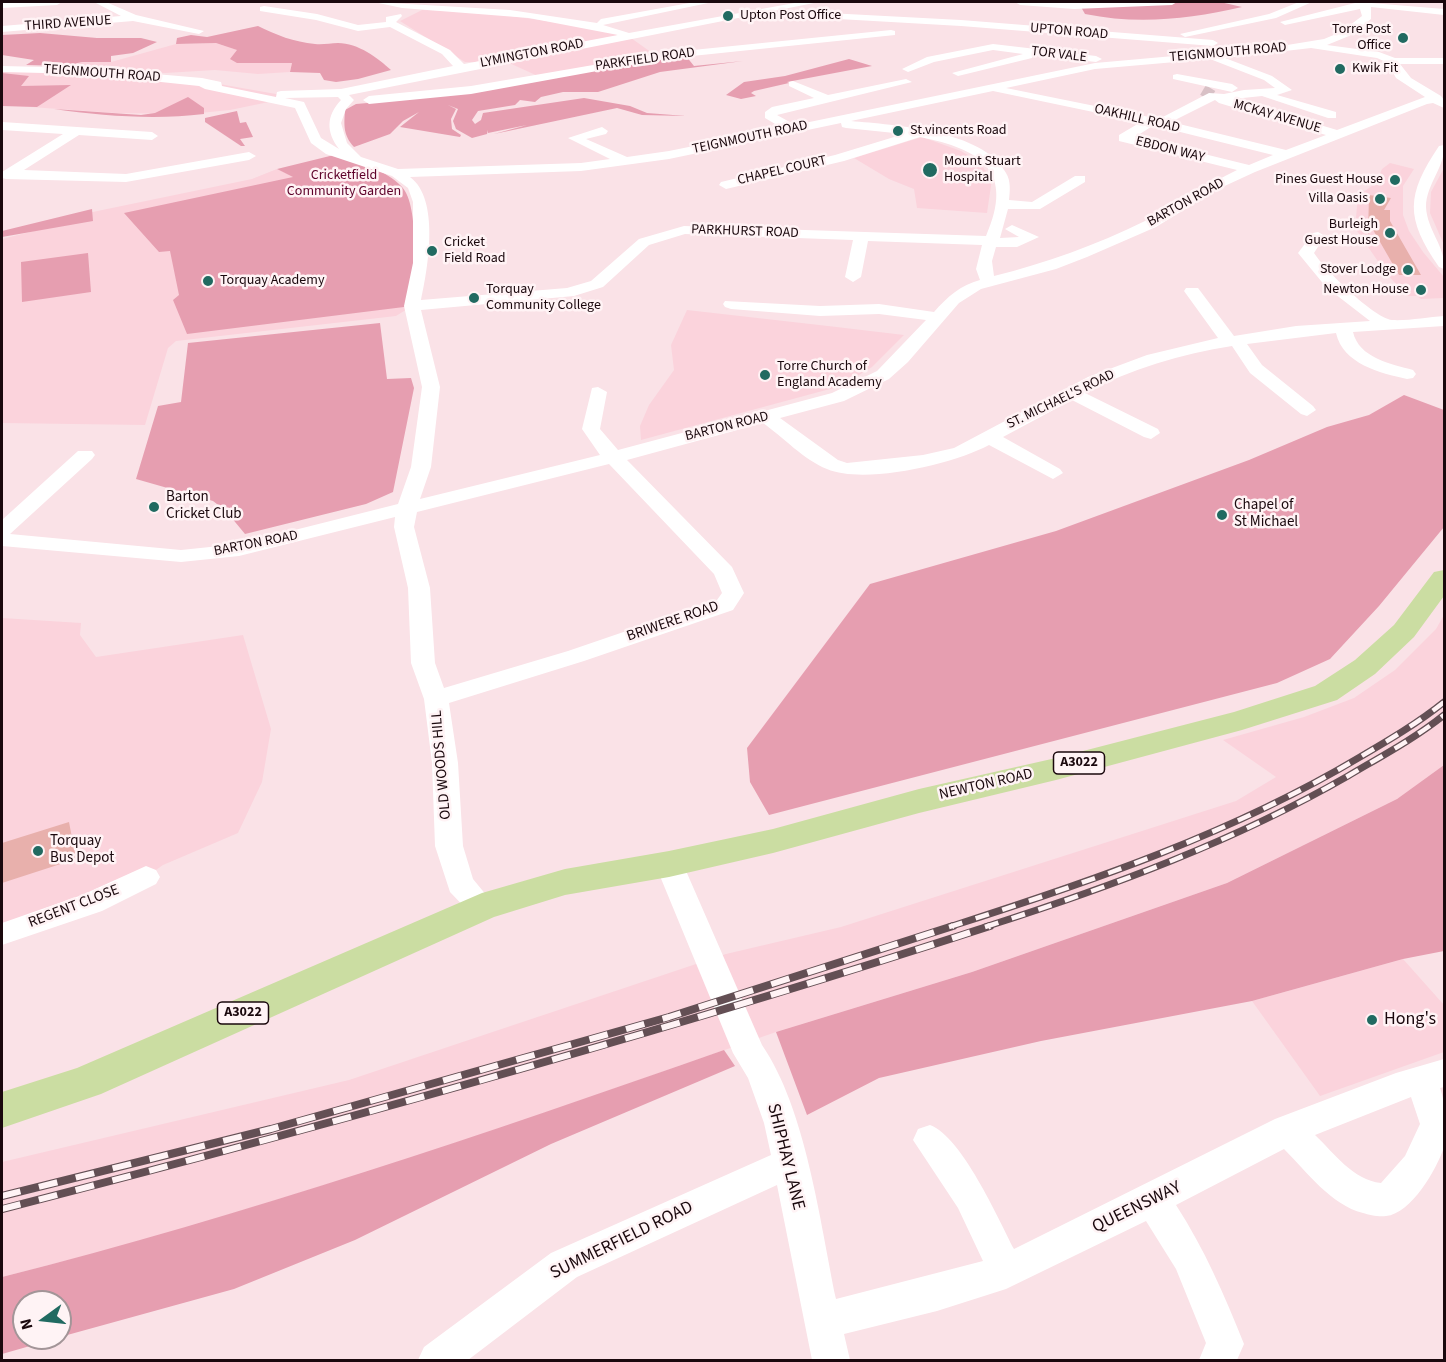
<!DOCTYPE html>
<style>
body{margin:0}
#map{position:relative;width:1446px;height:1362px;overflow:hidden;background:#fae2e7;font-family:"Source Sans 3",sans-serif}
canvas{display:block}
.frame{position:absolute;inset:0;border:3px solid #1a080d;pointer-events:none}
.north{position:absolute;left:12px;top:1290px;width:60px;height:60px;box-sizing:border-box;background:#fff3f5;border:2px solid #a39598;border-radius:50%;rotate:255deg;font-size:16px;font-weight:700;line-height:24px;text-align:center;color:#1a080d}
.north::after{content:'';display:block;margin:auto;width:21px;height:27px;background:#216a61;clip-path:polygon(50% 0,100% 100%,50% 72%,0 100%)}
</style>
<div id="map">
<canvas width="1446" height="1362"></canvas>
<div class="frame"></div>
<div class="north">N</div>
</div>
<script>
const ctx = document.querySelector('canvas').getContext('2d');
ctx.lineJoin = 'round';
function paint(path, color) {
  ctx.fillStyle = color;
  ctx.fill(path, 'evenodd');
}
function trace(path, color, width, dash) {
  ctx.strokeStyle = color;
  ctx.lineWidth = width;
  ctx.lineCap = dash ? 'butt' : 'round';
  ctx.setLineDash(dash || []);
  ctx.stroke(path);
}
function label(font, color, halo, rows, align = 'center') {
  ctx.font = font + ' "Source Sans 3",sans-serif';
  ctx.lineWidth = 5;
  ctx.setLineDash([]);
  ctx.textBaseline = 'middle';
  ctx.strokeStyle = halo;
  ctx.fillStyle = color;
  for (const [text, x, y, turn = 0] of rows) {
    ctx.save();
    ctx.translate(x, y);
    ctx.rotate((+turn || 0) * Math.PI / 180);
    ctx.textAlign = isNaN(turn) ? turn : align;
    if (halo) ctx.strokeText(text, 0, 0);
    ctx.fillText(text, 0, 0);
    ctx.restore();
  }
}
paint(new Path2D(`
 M422,10L482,12L561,23L617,34L616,36L476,62H465L400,21Z
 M631,38L655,55L540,77L507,62Z
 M216,43L238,50L237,63H292L290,72L258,74L215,70L165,73L65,66L82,62H111L176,44Z
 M2,69L85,71L202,81L293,97L230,110L190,114L116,113L2,105Z
 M922,137L961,151L978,161L992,179L987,213L917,208L914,189L889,179L854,158Z
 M1390,163L1414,169L1403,186V215L1409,231L1423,252L1444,277V298L1421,299L1417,296H1407L1386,273L1355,228L1358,196L1376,183L1382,169Z
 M1444,168V245L1430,213L1431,192Z
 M277,169L295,177L412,306L396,316L176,341L168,348L145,425L2,423V239L42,229L83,214L252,179Z
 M687,310L828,326L904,335L872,367L841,386L641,440L640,426L649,405L674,370L671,345Z
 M1444,615V765L1397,799L1227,883L972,972L776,1032L442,1149L143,1241L2,1277V1162L349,1080L726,954L841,927L1236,801L1276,777L1223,740L1304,717L1354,698L1395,670L1436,629Z
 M2,618L81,623L80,635L96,657L243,635L271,729L262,782L238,833L163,865L146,877L92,903L2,934Z
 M1403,959L1444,1005V1052L1320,1096L1252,1001Z`), '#fbd3dc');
paint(new Path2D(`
 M1186,2H1220L1242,7C1189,19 1139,25 1085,14L1081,7Z
 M258,26C276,35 294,42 315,44C323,45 330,43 338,43C358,43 378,58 391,70L358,79L336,82L324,80L320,73L290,72L292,63H237L230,59L237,50L216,43L176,44L177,38L191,35L207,37Z
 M40,33L97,38H141L157,42L133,53L111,56V62H82L65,66L26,65L34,60L2,55V35Z
 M686,56L694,66L743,61L660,72L598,92H563L541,97L535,102L520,100L515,105L478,111L472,120L475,124L481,120L483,113L584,98L630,106L647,113L686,116L642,115L617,108L494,134L527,125L488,133V130L487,134L472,138L456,129L453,121L458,109L448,105L456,109L451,119L452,129L461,135L460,137L400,127L419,112L403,121L390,134L354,147C343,135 344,125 345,110L356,104L402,100Z
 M849,59L872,66L787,82L789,83L754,91L751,93L756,96L741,99L726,95L744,82L785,76Z
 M2,73L29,76L21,86L71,85L37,107L2,106Z
 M188,97L204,108V114C155,120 103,116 54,109L141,115L155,113Z
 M237,111L240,123L246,122L253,137L240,139L245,146H241L205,122V118Z
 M334,155C356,162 386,169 402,187C420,206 414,280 412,306L187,334L173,300L179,295L170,251L159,252L124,213L293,177L277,169Z
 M92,209L93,221L2,237V231Z
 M88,253L91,292L22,302L21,262Z
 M380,323L387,379L411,378L414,388L393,492L366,504L245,534L226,511L213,501L136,479L158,406L181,402L188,343Z
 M1404,395L1444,410V527L1379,606L1330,659L1277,683L769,815L750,782L747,748L870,584L1056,531L1249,460L1327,427L1369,415Z
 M1444,765V951L1403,959L1252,1001L1041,1041L879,1078L807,1115L776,1032L972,972L1227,883L1397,799Z
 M724,1050L735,1066L551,1144L355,1240L234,1289L60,1337V1302H24V1338H58L2,1354V1277C247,1215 485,1134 724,1050Z`), '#e69eb0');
paint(new Path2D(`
 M1369,195L1391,198L1384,210H1390V221L1421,275H1399L1372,228L1368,235Z
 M69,822L76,859L2,883V843Z`), '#e8b0ac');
trace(new Path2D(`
 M1203,90L1213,96`), '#d8c1c6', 11, [11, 6]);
paint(new Path2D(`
 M2,2H62L57,5L2,8Z
 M94,2H106L136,15L204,31L199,34L133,21L2,32V26L121,16Z
 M374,2L510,10L597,23L601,19L695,2H713L603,25L629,33L800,2H819L349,95L354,100L346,109L341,123L347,143L361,157L398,169L581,163L610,159L568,138L602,127L608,131L606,134L586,139L627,157L669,151L782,128L765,118V112L772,107L814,98L789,86V82L793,81L828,95L906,79L912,82L777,115L795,125L1095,63L1275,47L1324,39L1341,32L1362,16L1360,9L1285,25L1280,22L1359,2L1444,9V15L1371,7V19L1349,36L1327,45L1379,52L1395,58H1444V64H1400L1411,78L1441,96L1444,100V108L1433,103L1427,104L1255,172L1216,190L1156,227L1087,257L1056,269L981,289L959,303L908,362L889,379L844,401L780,418L838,460L847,463L923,455L954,448L1088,377L1147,355L1218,338L1184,291L1186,288H1198L1234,336L1296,326L1370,321L1326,287L1298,253L1313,233L1318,232L1325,236L1314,253C1324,269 1374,318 1392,320C1408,321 1428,317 1444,316V326L1353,332C1359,358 1391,364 1413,370L1416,374L1413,378L1407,379C1380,373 1343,364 1336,333L1247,344L1262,365L1313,406L1316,410L1307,416L1301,414L1250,373L1232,346C1182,354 1130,369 1085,393L1158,429L1160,433L1151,439L1144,437L1072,400L1003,437L1060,469L1063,473L1053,479L989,445C954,464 864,485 827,469C804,460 783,437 763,423L627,460L732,567L744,593L733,610L584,661L449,703L458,763L463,846L473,879L496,907L492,915L482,918L472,915L450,892L435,846L432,763L424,699L411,663L408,588L394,527L395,517L239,556L181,562L2,546V520L78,451H92L95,455L92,459L10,534L181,550L239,544L398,504L411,467L422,387L404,306L413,263V202L408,188L392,176L326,154L311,143L295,108L205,89L199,86L85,74L2,72V66L85,68L202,78L221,82L222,86L276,97L277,92L281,91L341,89L453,66L442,54L390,27L358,31L316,20L260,11V7L264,6L317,14L358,25L386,22V17L401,14L402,16L396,22L450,50L464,64L618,35L529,18L402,8ZM1311,48L1377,58L1388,63L1396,78L1425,97L1337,130L1233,99L1262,96L1328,118H1336V112L1277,95L1292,90L1272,76L1225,58ZM1210,59L1264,80L1275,88L1244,90L1224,94L1209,93L1159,119L1006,88L1095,69ZM993,91L1141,122L1119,135V141L1237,170C1205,185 1177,206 1145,221C1096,245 1046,263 994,276L992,261L996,247H1017L1039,237L1012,225L1005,229L1019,237L1000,238L1008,209H1040L1085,182V176H1075L1032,202L1009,200C1010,191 1011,181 1006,173C983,130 894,125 851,121ZM338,97L341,100C326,116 326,132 339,149L321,138L304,102L285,98ZM1215,100L1219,103L1326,135L1286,150L1171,122ZM841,123L842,127L846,128L904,134L835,155L721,182L719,185L726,189L844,161L920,137C981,149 1015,171 986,236L684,226L639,239L591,281L567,288L421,300C428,268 440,199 410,177L581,171L669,159ZM1154,125L1156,126L1273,155L1249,165L1135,137ZM685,234L853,240L845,277L853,282L861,277L868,241L982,245L976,269L980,280C961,285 947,297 934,312L879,304L820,306L725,301L723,304L725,307L731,309L820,316L879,314L926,320L877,371L832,393L618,450L600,429L607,392L598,387L592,388L582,429L600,455L420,499L431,467L440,387L421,310L574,296L603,287L649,245ZM609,464L714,574L722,593L717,600L568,651L444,688L435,663L430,588L414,527L417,512Z
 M1015,2H1177L1172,5L1074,9L1020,5Z
 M1299,2H1312L1276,18L1185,37L1180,34L1269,14Z
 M790,11L961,20L1213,40L1218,43L1213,46L961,26L786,16V12Z
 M891,30L895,31V35L663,59L471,94L369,104L363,100L369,96L471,86L663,53Z
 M993,44L1096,56L1102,59L1096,62L1033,55L1032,58L958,76L952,73L1023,54L993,50L934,62L908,72L902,69L927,57Z
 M1177,74L1232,84L1238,88L1232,92L1173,79V75Z
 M2,122L152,132L158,136L152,140L79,135L24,170L126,174L249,152L256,156L249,160L126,182L6,179L2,178V172L63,134L2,130Z
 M1444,145C1446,166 1426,184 1426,207C1427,230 1446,247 1444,269L1439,267C1405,218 1406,195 1439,146Z
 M669,854L679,857L683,864L762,1045C806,1109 820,1222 836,1299L983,1261L958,1208L913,1140L918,1129L930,1125C962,1137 998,1218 1014,1249L1275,1119L1396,1073L1444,1059V1087L1440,1088C1446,1103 1446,1132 1444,1147C1437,1169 1411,1214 1386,1216C1379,1217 1369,1215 1363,1213C1331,1205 1307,1172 1284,1149L1176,1205C1205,1250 1224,1294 1244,1344L1237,1360H1199L1206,1343L1176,1269L1146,1221L1006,1289L937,1311L844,1334L850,1360H812L777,1185L577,1277L468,1360H418L424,1347L551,1253L771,1155L764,1123L748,1078L733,1053L655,864L659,857ZM1411,1097L1420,1124L1405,1156L1381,1183C1353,1180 1334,1153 1315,1135Z
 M146,866L156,870L160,877L156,884L102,911L2,945V923L82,895Z`), '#fff');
paint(new Path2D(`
 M1444,570V596L1414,637L1375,674L1337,700L1242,730L1056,780L919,813L773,853L669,877L565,895L494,917L101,1094L2,1128V1092L77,1068L482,893L565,869L669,851L773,829L919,789L1056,758L1234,712L1315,686L1355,660L1394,625L1434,572Z`), '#cbdda2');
const railFar1 = new Path2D(`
 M949,927C1090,882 1233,833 1360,757C1389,740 1418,723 1444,702
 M985,927C1110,887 1233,842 1348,776C1380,757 1414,739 1444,715`);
const rail = new Path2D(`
 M2,1196L271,1129L669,1017L953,926
 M2,1209C334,1124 664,1032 990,926`);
trace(railFar1, '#634f54', 7);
trace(rail, '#634f54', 8);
trace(railFar1, '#fff3f5', 4.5, [14]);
trace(rail, '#fff3f5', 6, [19]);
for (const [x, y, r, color] of [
 [728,16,6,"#216a61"],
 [1403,38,6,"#216a61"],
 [1340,69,6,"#216a61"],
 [898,131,6,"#216a61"],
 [930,170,8,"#216a61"],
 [1395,180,6,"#216a61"],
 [1380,199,6,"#216a61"],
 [1390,233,6,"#216a61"],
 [432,251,6,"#216a61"],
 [1408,270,6,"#216a61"],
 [208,281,6,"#216a61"],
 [1421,290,6,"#216a61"],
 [474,298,6,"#216a61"],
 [765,375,6,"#216a61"],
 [154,507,6,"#216a61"],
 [1222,515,6,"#216a61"],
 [38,851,6,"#216a61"],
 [1372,1020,6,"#216a61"]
]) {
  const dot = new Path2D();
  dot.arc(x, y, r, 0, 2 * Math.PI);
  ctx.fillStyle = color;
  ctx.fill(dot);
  trace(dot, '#fff3f5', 2);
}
label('14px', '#1a080d', '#fff3f5', [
 ["Upton Post Office",740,16],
 ["Torre Post",1391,30,"right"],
 ["Office",1391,46,"right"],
 ["Kwik Fit",1352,69],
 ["St.vincents Road",910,131],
 ["Mount Stuart",944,162],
 ["Hospital",944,178],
 ["Pines Guest House",1383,180,"right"],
 ["Villa Oasis",1368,199,"right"],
 ["Burleigh",1378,225,"right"],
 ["Guest House",1378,241,"right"],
 ["Cricket",444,243],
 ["Field Road",444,259],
 ["Stover Lodge",1396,270,"right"],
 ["Torquay Academy",220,281],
 ["Torquay",486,290],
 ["Community College",486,306],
 ["Newton House",1409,290,"right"],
 ["Torre Church of",777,367],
 ["England Academy",777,383]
], 'left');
label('14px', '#1a080d', '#fff3f5', [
 ["THIRD AVENUE",68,24,-4],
 ["UPTON ROAD",1069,32,5],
 ["TEIGNMOUTH ROAD",1228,53,-5],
 ["LYMINGTON ROAD",532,54,-11],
 ["TOR VALE",1059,55,7],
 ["PARKFIELD ROAD",645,60,-8],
 ["TEIGNMOUTH ROAD",102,74,4],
 ["MCKAY AVENUE",1277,117,16],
 ["OAKHILL ROAD",1137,119,13],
 ["TEIGNMOUTH ROAD",750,138,-12],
 ["EBDON WAY",1170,150,14],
 ["CHAPEL COURT",782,171,-13],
 ["BARTON ROAD",1186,203,-29],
 ["PARKHURST ROAD",745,232,2],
 ["ST. MICHAEL'S ROAD",1061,400,-26],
 ["BARTON ROAD",727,427,-14],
 ["BARTON ROAD",256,544,-11]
]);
label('14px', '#5d0029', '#fff3f5', [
 ["Cricketfield",344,176],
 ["Community Garden",344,192]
]);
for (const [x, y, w] of [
 [1079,763,51],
 [243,1013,51]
]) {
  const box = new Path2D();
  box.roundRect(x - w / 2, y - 11, w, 22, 4.5);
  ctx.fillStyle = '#fff3f5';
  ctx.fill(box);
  trace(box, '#1a080d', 1.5);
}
label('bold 14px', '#1a080d', null, [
 ["A3022",1079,763],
 ["A3022",243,1013]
]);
label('15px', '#1a080d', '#fff3f5', [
 ["Barton",166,498],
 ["Cricket Club",166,515],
 ["Chapel of",1234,506],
 ["St Michael",1234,523],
 ["Torquay",50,842],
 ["Bus Depot",50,859]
], 'left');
label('15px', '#1a080d', '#fff3f5', [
 ["BRIWERE ROAD",673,622,-19],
 ["OLD WOODS HILL",442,765,-95],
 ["NEWTON ROAD",986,785,-13],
 ["REGENT CLOSE",74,907,-21]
]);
label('18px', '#1a080d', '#fff3f5', [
 ["Hong's",1384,1020]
], 'left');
label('18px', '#1a080d', '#fff3f5', [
 ["SHIPHAY LANE",785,1157,76],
 ["QUEENSWAY",1137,1208,-26],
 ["SUMMERFIELD ROAD",622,1241,-26]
]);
</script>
